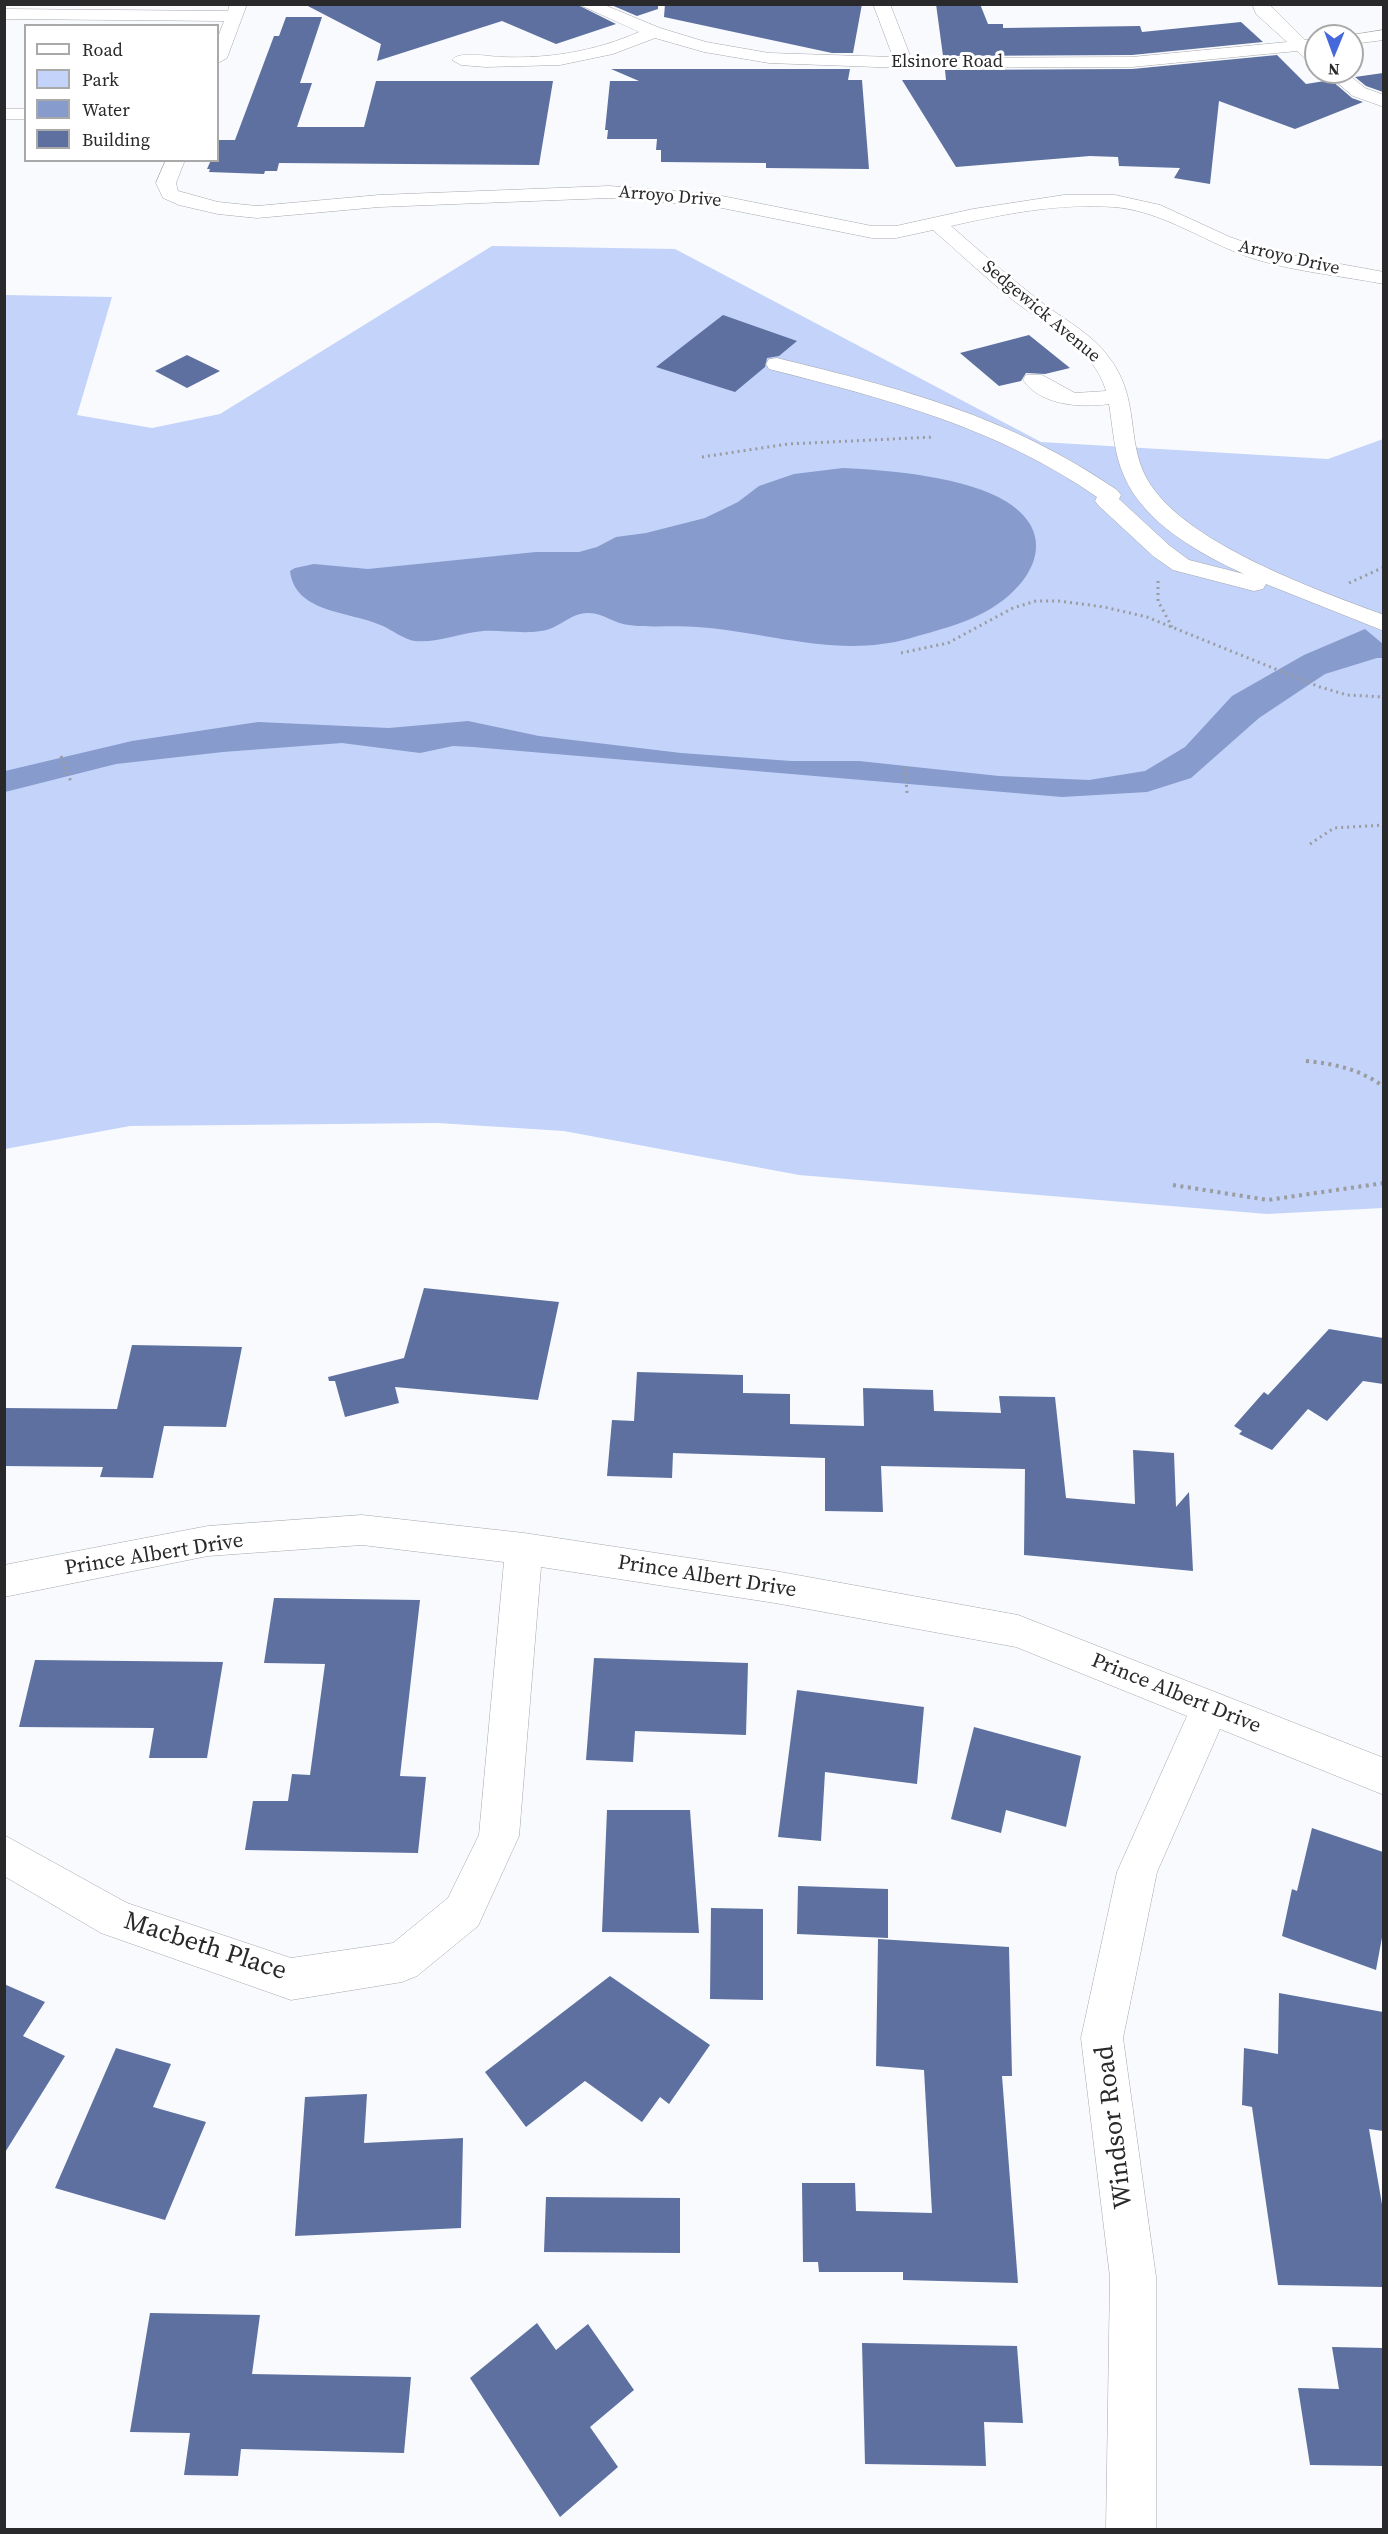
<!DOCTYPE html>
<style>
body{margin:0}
#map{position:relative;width:1388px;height:2534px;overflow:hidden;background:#f8fafe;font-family:"Source Serif 4",serif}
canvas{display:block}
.frame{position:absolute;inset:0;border:6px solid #29292b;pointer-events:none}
.legend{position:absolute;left:24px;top:24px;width:195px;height:138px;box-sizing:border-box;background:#fff;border:2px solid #a9a9aa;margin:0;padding:8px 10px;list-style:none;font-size:18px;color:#29292b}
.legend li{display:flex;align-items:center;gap:12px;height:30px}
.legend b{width:30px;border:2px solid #a9a9aa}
.north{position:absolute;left:1304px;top:24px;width:60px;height:60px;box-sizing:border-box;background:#fff;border:2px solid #a9a9aa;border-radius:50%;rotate:181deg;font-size:16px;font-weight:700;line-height:24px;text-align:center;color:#29292b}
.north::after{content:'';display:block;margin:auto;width:21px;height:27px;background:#4569db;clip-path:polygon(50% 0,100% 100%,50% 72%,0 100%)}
</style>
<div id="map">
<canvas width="1388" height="2534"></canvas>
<div class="frame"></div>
<ul class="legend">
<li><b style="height:8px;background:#fff"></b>Road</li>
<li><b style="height:16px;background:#c3d3fa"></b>Park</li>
<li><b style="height:16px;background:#879bcc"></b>Water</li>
<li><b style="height:16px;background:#5d709f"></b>Building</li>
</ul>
<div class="north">N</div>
</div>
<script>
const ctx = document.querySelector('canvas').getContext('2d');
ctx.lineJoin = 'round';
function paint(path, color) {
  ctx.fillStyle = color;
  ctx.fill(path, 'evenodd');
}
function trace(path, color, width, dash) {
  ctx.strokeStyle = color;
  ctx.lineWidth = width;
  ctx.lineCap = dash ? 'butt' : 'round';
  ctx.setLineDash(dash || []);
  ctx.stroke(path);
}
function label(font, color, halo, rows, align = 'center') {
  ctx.font = font + ' "Source Serif 4",serif';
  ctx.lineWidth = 6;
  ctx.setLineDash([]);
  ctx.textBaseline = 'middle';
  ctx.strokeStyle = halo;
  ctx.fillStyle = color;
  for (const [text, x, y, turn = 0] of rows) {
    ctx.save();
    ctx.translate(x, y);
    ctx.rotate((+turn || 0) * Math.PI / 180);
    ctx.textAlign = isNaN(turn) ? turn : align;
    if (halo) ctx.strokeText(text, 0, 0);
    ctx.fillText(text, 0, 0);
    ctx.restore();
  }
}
paint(new Path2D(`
 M492,246L675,249L1041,442L1328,459L1383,439V1208L1267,1214L799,1175L564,1131L438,1123L130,1126L5,1149V295L112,297L77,415L152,428L220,414Z`), '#c3d3fa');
paint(new Path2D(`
 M843,468C889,470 968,477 1007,502C1062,537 1030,588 985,612C963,624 935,631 911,638C839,659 769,632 697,627C675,625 651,628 629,625C615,624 603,613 589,613C571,612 559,629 541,631C522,634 502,630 483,631C461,633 437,643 415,641C405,640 392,630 383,626C351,611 295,614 290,571L295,568L314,564L368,569L536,552H579L597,547L616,537L646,533L705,518L738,502L759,486L794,474Z
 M1365,629L1383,644V658H1377L1325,674L1259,718L1191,778L1147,792L1062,797L473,747L453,746L420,753L342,743L223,752L116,764L5,792V771L132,741L258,722L389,728L468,721L539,736L681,753L791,761H859L999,776L1089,780L1145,771L1185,747L1232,696L1304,655Z`), '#879bcc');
paint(new Path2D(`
 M304,4H576L616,24L556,44L502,21L377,61L381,44Z
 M609,4H658V9L637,16Z
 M665,4H862L853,53H832L664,17Z
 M936,4H980L988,24H1003V28L1140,26L1142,32L1241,22L1263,42L1132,55L943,56Z
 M286,17H322L300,83H312L297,127H364L376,81H553L539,165L279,163L277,171H265L264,174L209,172L210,169H207L211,160H218L219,140H235L274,36H279Z
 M1277,55L1306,84L1331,80L1352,98L1363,102L1295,129L1219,101L1210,184L1174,178L1180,168L1119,166L1118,157L1090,156L956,167L902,80H946L945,70L1132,69Z
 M611,69H850L848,80H862L869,169L766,168V163L661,162V150H656L657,139H607L608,130H605L610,81H639Z
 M1383,73V92L1366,86L1355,77Z
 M723,315L797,341L779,356L767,358L765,367L735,392L656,367Z
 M1029,335L1070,368L1045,374L1026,373L1021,381L999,386L960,353Z
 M187,355L220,371L187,388L155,371Z
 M424,1288L559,1302L538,1400L395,1387L399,1403L345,1417L335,1381H329L328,1377L404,1358Z
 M1329,1329L1383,1338V1384L1363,1381L1327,1421L1308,1409L1272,1450L1239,1434L1242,1431L1234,1426L1264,1392L1268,1395Z
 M132,1345L242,1347L226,1427L164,1426L153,1478L100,1477L103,1467L4,1466V1408L117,1409Z
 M637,1372L743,1375V1393L790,1394V1424L864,1426L863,1388L933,1390L934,1411L1001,1413L999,1396L1055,1397L1066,1498L1135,1504L1133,1450L1174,1453L1176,1507L1189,1492L1193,1571L1024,1555L1025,1469L881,1466L883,1512L825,1511V1458L673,1453L672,1478L607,1476L612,1420L634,1421Z
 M274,1598L420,1600L400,1776L426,1777L418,1853L245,1850L253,1801H288L292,1774L310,1775L325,1664L264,1663Z
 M594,1658L748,1663L746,1735L635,1731L633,1762L586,1760Z
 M35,1660L223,1662L207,1758H149L154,1728L19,1727Z
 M797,1690L924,1707L917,1784L825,1772L821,1841L778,1837Z
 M974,1727L1081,1756L1066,1827L1006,1810L1001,1833L951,1819Z
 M607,1810H690L699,1933L602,1932Z
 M1312,1828L1383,1852V1932L1376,1970L1282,1936L1292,1889L1297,1891Z
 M798,1886L888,1889V1938L797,1934Z
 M711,1908L763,1909V2000L710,1999Z
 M878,1939L1009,1947L1012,2076H1002L1018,2283L903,2280V2272H819L818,2262H803L802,2183H855L856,2211L932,2213L924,2070L876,2066Z
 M610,1976L710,2045L669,2104L660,2097L642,2122L585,2081L526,2127L485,2072Z
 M4,1984L45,2002L23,2036L65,2056L4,2154Z
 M1279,1993L1383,2012V2131L1369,2129L1383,2210V2287L1278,2285L1252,2107L1242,2105L1244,2048L1278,2054Z
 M116,2048L171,2064L153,2107L206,2122L165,2220L55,2188Z
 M367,2094L364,2143L463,2138L461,2228L295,2236L305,2097Z
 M546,2197L680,2198V2253L544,2252Z
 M150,2313L260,2315L252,2374L411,2377L404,2453L241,2449L238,2476L184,2475L190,2433L130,2432Z
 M537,2323L556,2350L588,2324L634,2390L590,2427L618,2467L560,2517L470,2378Z
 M862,2343L1017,2346L1023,2423L984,2422L986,2466L865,2464Z
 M1332,2347L1383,2348V2466L1310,2465L1298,2388L1339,2389Z`), '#5d709f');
const minor = new Path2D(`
 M230,4H247L227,58L218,63V37L224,21L4,19V9L228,11Z
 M578,4H602L660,28L706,42L769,53L893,57L873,4H890L911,58L1132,57L1287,42L1256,14L1252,4H1269L1305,40L1316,39V59H1306L1297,51L1132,67L904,68L769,63L704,52L655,38L613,54L560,65L486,67L461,65L452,60C460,50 489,57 502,57C549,59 596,51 639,32Z
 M1384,30V40L1352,44V36H1345Z
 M1325,72H1345L1365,88L1384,95V107L1353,96Z
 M4,109H26V119H4Z
 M166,160H185L176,183L178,191L218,202L257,206L379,195L609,186L712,194L872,226H896L973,209L1064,195H1115L1160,205L1230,237L1269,251L1384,272V284C1342,276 1298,272 1258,260C1210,246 1165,211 1114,207C1060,203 1003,214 951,226C981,252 1010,278 1041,302C1063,319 1091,333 1108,356C1141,398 1125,439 1147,479C1183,543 1317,590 1384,615V631L1266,584L1263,589L1254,591L1173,570L1153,556L1099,506L1095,501L1097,497C996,427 887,399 769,369L766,364L769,359L777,358C903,389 1009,416 1117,490L1121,495L1119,499L1170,546L1189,560L1244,574C1200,554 1144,523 1124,476C1114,454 1113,428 1109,404C1082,408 1041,406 1023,380L1026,375H1042L1075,393L1106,391C1094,347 1042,324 1009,297C983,275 958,252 933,230L896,238H872L712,206L609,198L379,207L257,218L218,214L179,205L163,198L156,183Z
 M362,1515L524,1533L775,1571L1018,1615L1384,1758V1795L1220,1729L1157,1872L1123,2038L1156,2277V2530H1106L1110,2277L1081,2038L1117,1872L1187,1716L1016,1647L775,1603L541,1567L519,1836L478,1926L417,1976L402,1982L291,2000L101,1933L4,1876V1835L127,1903L291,1958L393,1943L448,1898L479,1835L504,1562L362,1545L208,1556L4,1597V1565L208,1526Z`);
trace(minor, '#a5a7ab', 1);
trace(new Path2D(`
 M702,457L788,444L934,437
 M1158,581V601L1172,627
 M1349,583L1384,567
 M901,653L948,643L1013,608L1036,601H1059L1104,607L1147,617L1320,687L1347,695L1384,697
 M61,756L71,782
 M905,767L907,793
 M1310,844L1334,828L1384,825`), '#9b9c9f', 3, [2, 4]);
trace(new Path2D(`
 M1306,1061C1335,1064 1360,1069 1384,1087
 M1173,1185L1268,1200L1384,1183`), '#9b9c9f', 4, [3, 4.5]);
paint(minor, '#fff');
label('18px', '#29292b', '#fff', [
 ["Elsinore Road",947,62],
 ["Arroyo Drive",670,197,5],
 ["Arroyo Drive",1289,258,13],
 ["Sedgewick Avenue",1041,312,40]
]);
label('21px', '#29292b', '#fff', [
 ["Prince Albert Drive",154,1555,-9],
 ["Prince Albert Drive",707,1577,9],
 ["Prince Albert Drive",1176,1694,22]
]);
label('26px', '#29292b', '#fff', [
 ["Macbeth Place",205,1947,18],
 ["Windsor Road",1115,2127,-97]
]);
</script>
